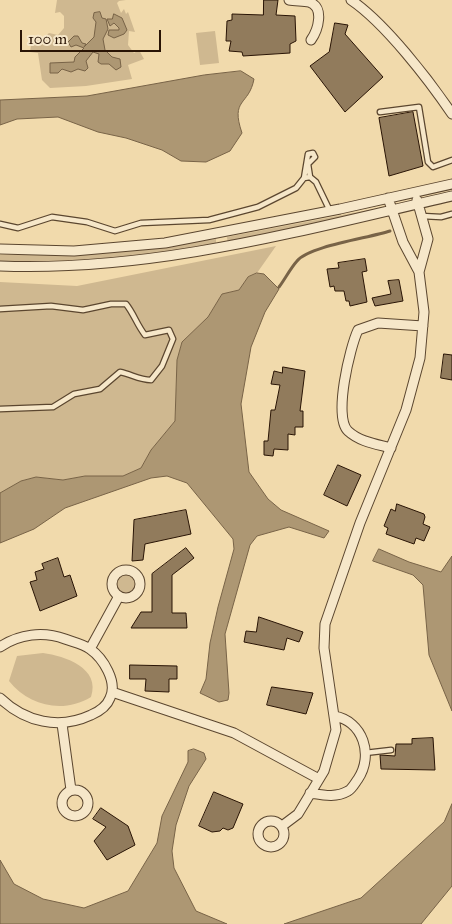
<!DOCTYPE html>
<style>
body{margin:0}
#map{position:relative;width:452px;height:924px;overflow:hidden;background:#f1daac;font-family:"IM FELL Great Primer",serif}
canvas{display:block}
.scale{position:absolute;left:20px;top:30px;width:141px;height:22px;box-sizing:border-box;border:2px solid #291405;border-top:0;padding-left:6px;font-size:15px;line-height:18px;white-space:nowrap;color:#291405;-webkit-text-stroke:4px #f6e7c9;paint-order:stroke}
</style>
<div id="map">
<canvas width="452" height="924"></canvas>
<div class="scale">100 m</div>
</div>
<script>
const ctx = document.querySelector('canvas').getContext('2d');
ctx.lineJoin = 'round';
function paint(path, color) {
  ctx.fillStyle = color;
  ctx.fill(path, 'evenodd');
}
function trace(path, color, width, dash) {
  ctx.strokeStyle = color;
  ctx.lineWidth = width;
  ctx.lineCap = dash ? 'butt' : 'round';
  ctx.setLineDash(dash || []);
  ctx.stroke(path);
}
paint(new Path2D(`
 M57,0H126L119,1L117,3L121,13L124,9L126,14L128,12L135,32L129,31L128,45L134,53L139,50L144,59L128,65L132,79L86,86L50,88L42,80L38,53L30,52L31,45L37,37L40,41L49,33L58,35L64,28V16L60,12L55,13Z
 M215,31L219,63L200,65L196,33Z
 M384,207V209L228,245L227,237Z
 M216,239V246C143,257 73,264 0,263V255L94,254Z
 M276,246L257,273L248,277L239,290L222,294L208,317L182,342L177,360L175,421L151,450L141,468L123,476H85L63,480L36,477L21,481L0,493V282L77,286Z
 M117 584a9 9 0 1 1 18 0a9 9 0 1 1-18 0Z
 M43,653C65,656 101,668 91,697C63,714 29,706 9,681L17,656Z`), '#cfb890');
const water = new Path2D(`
 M100,12L102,18L106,19L108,29L103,39L105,50L112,57L120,59L121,67L116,70L109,64H101L98,62L99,54L93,52L86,61L88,68L85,71L78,69L71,72L62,69L58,73H50V63L74,62L75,57L84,48L76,45L71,47L68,42L74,36H78L82,43L86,44L84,47L94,37L96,22L93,18L94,13Z
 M114,14L122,18L127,30L124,34L114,38L108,35L109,30H119V28L114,23L110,26L107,19H112Z
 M241,71L254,79C249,106 230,98 242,133L230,151L206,162L181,161L162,150L126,138L98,132L58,117L17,119L0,125V100L87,96L204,75Z
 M257,273L264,274L279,289L265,312L251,347L241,404L249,472L268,499L281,510L329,531L324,538L289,527L257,536L250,545L225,634L229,693L228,700L219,702L200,693L206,679L210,643L218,607L234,549L233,539L187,483L167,476L151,478L65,508L34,529L0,543V493L21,481L36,477L63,480L85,476H123L141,468L151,450L175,421L177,360L182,342L208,317L222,294L239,290L248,277Z
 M379,549L409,562L441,572L452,556V711L429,655L423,585L413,575L373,561Z
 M194,749L204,753L206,759L189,786L176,825L172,851L174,868L196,911L227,924H0V860L14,884L43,899L84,908L128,891L157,843L162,816L188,762V751Z
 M452,804V886L421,924H284L361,898L444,822Z`);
paint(water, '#ad9773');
trace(water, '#786347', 1);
trace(new Path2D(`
 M279,287C285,279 290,269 297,261C309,246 369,238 390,231`), '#786347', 3);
const building = new Path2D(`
 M264,0H278L276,15L295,16L296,41L290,44V53L243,56L242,52L229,51L231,41H226L227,21L232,20V14L263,15Z
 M335,23L348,25L345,34L383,77L345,112L310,66L329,52Z
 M413,112L423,166L389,176L379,118Z
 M365,259L367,271L362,272L367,302L350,306L349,301H346L344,291H335L334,286L330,287L327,269L339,268L338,263Z
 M399,280L403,301L375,306L372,298L391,294L388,281Z
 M444,354L452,355V380L441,378Z
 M283,367L305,371L300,411H303V427H295V435L288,434V450L274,449L273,456L264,455V441H268L271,410H275L280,385L271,384L274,371L282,373Z
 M338,465L361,475L347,506L324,495Z
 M397,504L424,514L425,517L423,524L430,527L424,541L416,538L414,544L386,534L388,528L384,526L391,509L395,511Z
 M186,510L191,534L145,544L143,560L132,561L134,520Z
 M186,548L194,558L172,575V613H186L187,628H131L141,612H152V574Z
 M58,558L64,577L70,575L77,596L40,611L30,582L37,580L35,572L44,569L42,564Z
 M259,617L303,632L299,642L287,638L284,650L244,642L246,631L256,632Z
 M130,665L177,666V679H169V692L145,691L146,679H130Z
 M272,687L313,693L306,714L267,705Z
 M433,738L435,770L381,769L380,755L395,756L396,744H412V739Z
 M214,792L243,804L233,828L228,830L223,828L220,831L212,832L199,826Z
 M101,808L128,826L135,845L107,860L94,841L106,827L93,819Z`);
paint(building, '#917b5c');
trace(building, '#291405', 1);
const lane = new Path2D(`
 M380,112L419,107L428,162L433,167L452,160
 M310,177L316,182L330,211
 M422,216L441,217L452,214
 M0,224L18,228L52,217L87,222L115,231L141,223L209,220L258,207L296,188L304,178L308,154L313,153L315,157L308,164L310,177L304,178
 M0,309L51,306L83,310L111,304H126C134,314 137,325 145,335L169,330L173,339L162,366L151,380C139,380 131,374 120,372L100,389L74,394L53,407L0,409
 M365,753L391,750`);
const street = new Path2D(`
 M289,0C295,1 303,1 309,2C325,7 318,30 311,40
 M351,0C385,23 429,80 452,114
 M417,200L428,239L419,272
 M0,249L74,251L165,243L340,209L452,184
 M0,266C154,272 303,230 452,196
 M391,448C376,444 360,442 348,431C333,417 350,347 358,330L378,323L423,326
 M112 584a14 14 0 1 1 28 0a14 14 0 1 1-28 0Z
 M0,647C19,634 43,631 65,639C73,642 83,644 90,649C103,658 118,682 110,698C107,706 98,712 91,715C59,730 25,722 0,698
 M90,649L119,596
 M112,692L234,733L319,779
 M62,724L71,790
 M62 803a13 13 0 1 1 26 0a13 13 0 1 1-26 0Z
 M310,793C323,795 336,798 348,791C352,789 355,783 358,779C374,755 363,721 334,716
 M258 834a13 13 0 1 1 26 0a13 13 0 1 1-26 0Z
 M282,826L298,814L324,771L336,730L324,648L325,624L360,523L406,410L420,358L424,312L419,272L403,242L388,198`);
trace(lane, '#5b462f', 7);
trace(street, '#5b462f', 11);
trace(lane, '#f6e7c9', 4.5);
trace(street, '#f6e7c9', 9);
</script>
